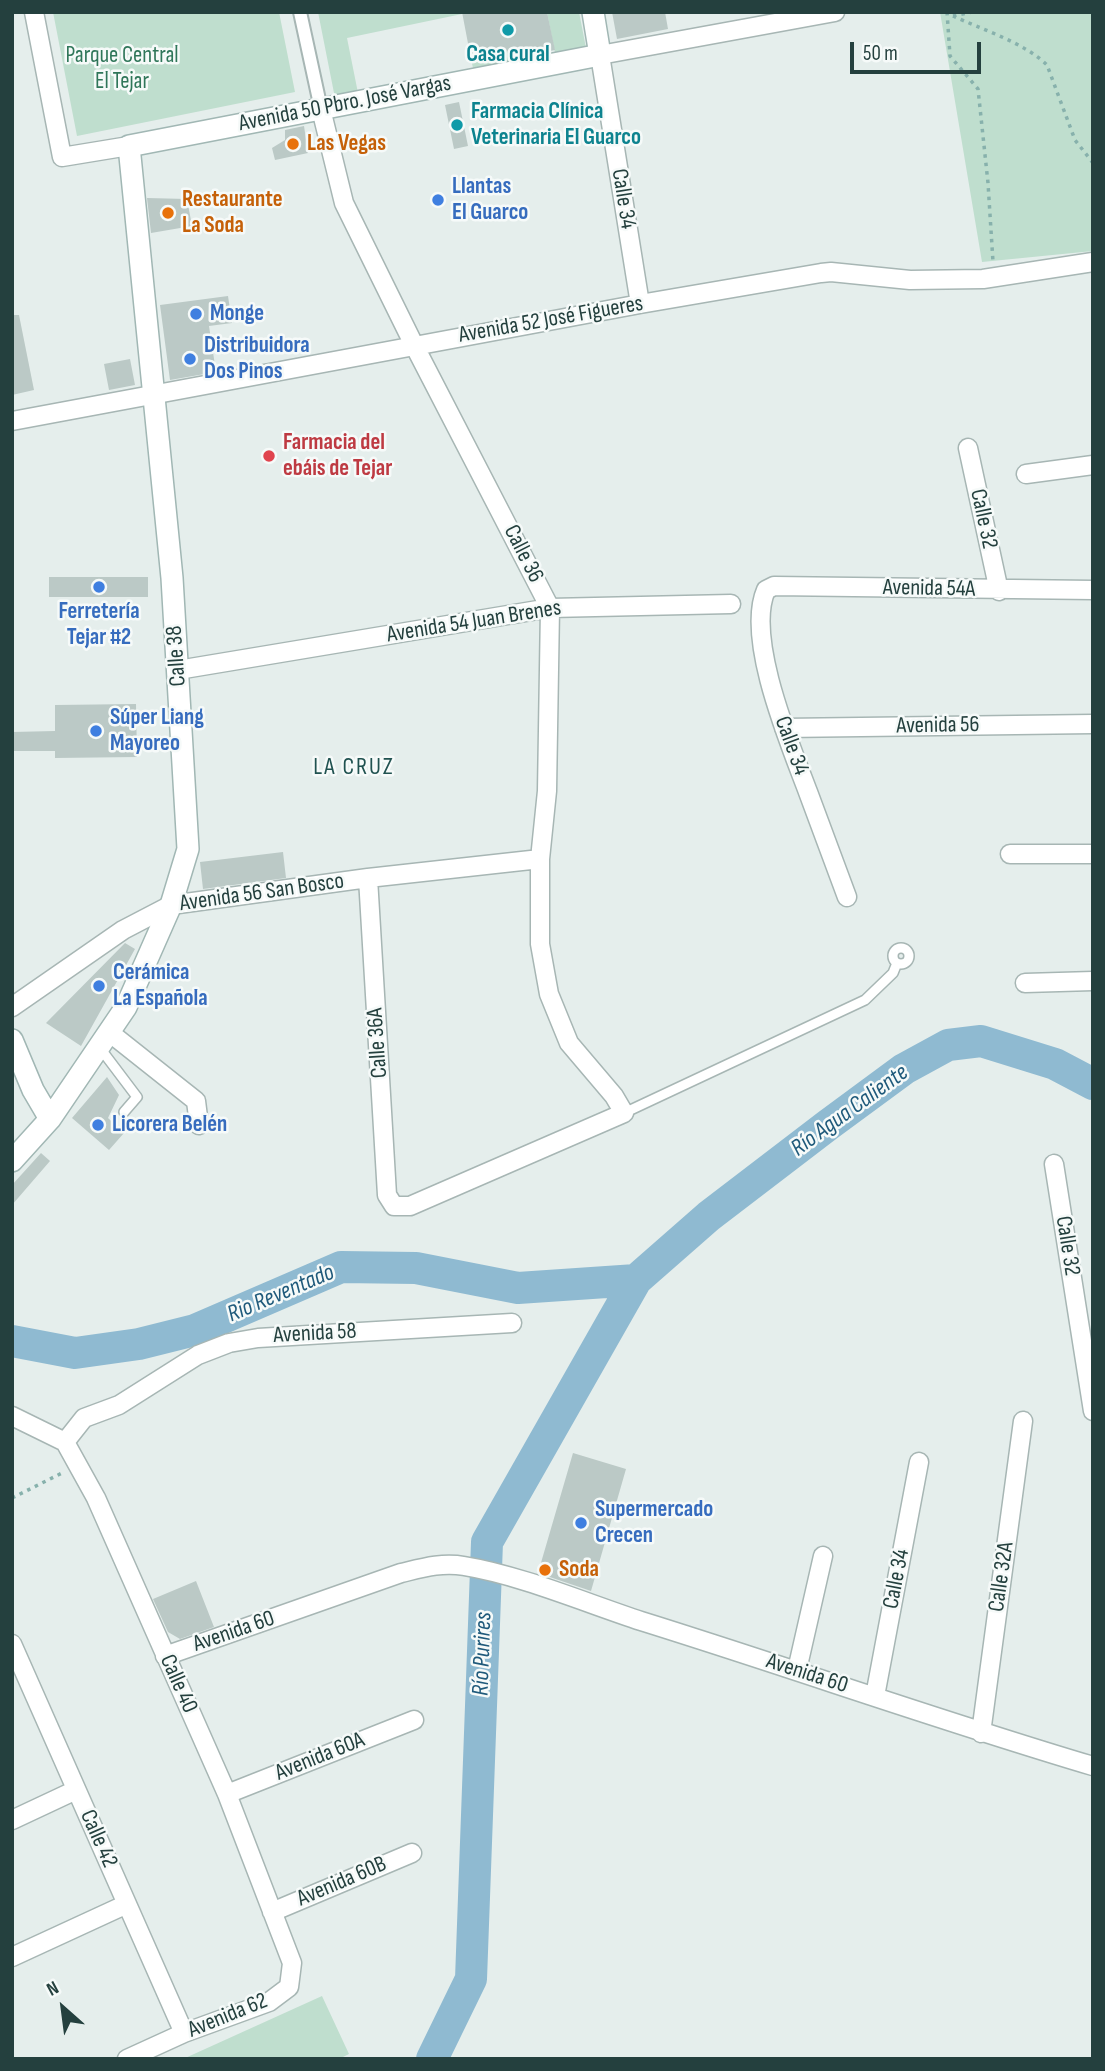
<!DOCTYPE html>
<meta charset="utf-8">
<style>
body{margin:0}
#map{position:relative;width:1105px;height:2071px;overflow:hidden;background:#e5eeec;font-family:"Sofia Sans Condensed",sans-serif}
canvas{display:block}
.frame{position:absolute;inset:0;border:14px solid #24403e;pointer-events:none}
.north{position:absolute;left:28px;top:1973px;width:70px;height:70px;-webkit-text-stroke:5px #f6faf9;paint-order:stroke;rotate:332deg;font-size:19px;font-weight:700;line-height:28px;text-align:center;color:#24403e}
.north::after{content:'';display:block;margin:auto;width:24px;height:32px;background:#24403e;clip-path:polygon(50% 0,100% 100%,50% 72%,0 100%)}
.scale{position:absolute;left:850px;top:42px;width:131px;height:32px;box-sizing:border-box;border:4px solid #24403e;border-top:0;padding-left:9px;font-size:21px;line-height:24px;white-space:nowrap;color:#24403e;-webkit-text-stroke:5px #f6faf9;paint-order:stroke}
</style>
<div id="map">
<canvas width="1105" height="2071"></canvas>
<div class="frame"></div>
<div class="north">N</div>
<div class="scale">50 m</div>
</div>
<script>
const ctx = document.querySelector('canvas').getContext('2d');
ctx.lineJoin = 'round';
function paint(path, color) {
  ctx.fillStyle = color;
  ctx.fill(path, 'evenodd');
}
function trace(path, color, width, dash) {
  ctx.strokeStyle = color;
  ctx.lineWidth = width;
  ctx.lineCap = dash ? 'butt' : 'round';
  ctx.setLineDash(dash || []);
  ctx.stroke(path);
}
function label(font, color, halo, rows, align = 'center') {
  ctx.font = font + ' "Sofia Sans Condensed",sans-serif';
  ctx.lineWidth = 5;
  ctx.setLineDash([]);
  ctx.textBaseline = 'middle';
  ctx.strokeStyle = halo;
  ctx.fillStyle = color;
  for (const [text, x, y, turn = 0] of rows) {
    ctx.save();
    ctx.translate(x, y);
    ctx.rotate((+turn || 0) * Math.PI / 180);
    ctx.textAlign = isNaN(turn) ? turn : align;
    if (halo) ctx.strokeText(text, 0, 0);
    ctx.fillText(text, 0, 0);
    ctx.restore();
  }
}
paint(new Path2D(`
 M53,12H279L295,92L77,136Z
 M318,12H462V14L347,38L358,93L335,98Z
 M547,12H579L586,48L555,53Z
 M940,12H1093V251L982,262Z
 M530,47L532,58L473,68L471,59Z
 M322,1996L349,2054L339,2059H183Z`), '#bfdece');
trace(new Path2D(`
 M12,1341L75,1353L139,1344L195,1330L341,1267L416,1268L518,1288L636,1280
 M432,2059L471,1979L487,1542L636,1280L709,1216L828,1125L904,1069L948,1045L981,1041L1055,1064L1093,1084`), '#8fbad1', 32);
paint(new Path2D(`
 M462,12H547L555,50L531,55L530,47L471,59Z
 M612,12H665L668,29L617,39Z
 M459,102L468,146L454,149L445,105Z
 M304,126L308,153L275,160L272,148L285,140V130Z
 M147,198L187,199L192,226L151,233Z
 M228,296L232,323L209,326L216,372L170,380L160,305Z
 M12,315H19L34,390L12,395Z
 M130,359L135,385L109,390L104,364Z
 M49,577H148V597H49Z
 M136,704L137,757L55,758V751H12V732L55,731V705Z
 M283,852L286,878L203,889L200,862Z
 M125,943L135,949L81,1046L46,1023Z
 M107,1077L119,1095L108,1118L124,1133L109,1150L72,1118Z
 M41,1153L50,1161L12,1205V1185Z
 M573,1453L626,1469L591,1591L538,1573Z
 M196,1581L214,1627L180,1639L168,1632L153,1599Z`), '#bbc9c6');
const service = new Path2D(`
 M893 956a8 8 0 1 1 16 0a8 8 0 1 1-16 0Z
 M100,1048L137,1097L124,1112
 M624,1113L865,1000L893,973L897,963`);
const pedestrian = new Path2D(`
 M300,12L321,109`);
const minor = new Path2D(`
 M34,12L62,157L129,146
 M321,109L344,203L414,345L550,608L547,791L540,859V944L549,994L569,1043L614,1096L624,1113L410,1206H394L387,1195L368,878
 M640,304L600,55L835,12
 M12,421L640,304L821,273L831,272L910,280L983,279L1093,262
 M968,448L999,591
 M1026,474L1093,465
 M178,670L550,608L731,604
 M784,728L1093,724
 M1010,854H1093
 M847,897C834,862 821,827 808,792C790,744 745,638 766,590L774,586L1093,590
 M1025,983L1093,981
 M12,1007L123,930L171,905L368,878L540,859
 M109,1032L196,1101L199,1125
 M1054,1164L1093,1411
 M12,1416L65,1442L96,1498L227,1794L292,1963L289,1987L269,2002L184,2033L127,2059
 M65,1442L84,1418L119,1405L198,1355L229,1343L258,1338L512,1323
 M12,1644L184,2033
 M165,1656L401,1573C422,1568 442,1562 464,1566C520,1575 586,1603 641,1621C792,1668 941,1721 1093,1766
 M797,1670L823,1556
 M875,1696L919,1462
 M981,1733L1023,1421
 M227,1794L414,1720
 M12,1820L76,1790
 M272,1912L412,1853
 M12,1957L127,1904`);
const secondary = new Path2D(`
 M12,1040L33,1090L50,1119
 M12,1161L50,1119L126,1007L171,905L188,849L172,578L129,146L600,55L593,12`);
trace(service, '#a7b6b4', 12);
trace(pedestrian, '#a7b6b4', 16);
trace(minor, '#a7b6b4', 21);
trace(secondary, '#a1b7b4', 24);
trace(new Path2D(`
 M947,12L950,56L978,89L988,183L993,262
 M953,16C981,29 1025,43 1047,65L1075,140L1093,163
 M953,16L972,12
 M12,1498L64,1472`), '#87b1ac', 3.5, [3.5, 5]);
trace(service, '#fff', 9);
trace(pedestrian, '#fff', 12);
trace(minor, '#fff', 18);
trace(secondary, '#fff', 21);
for (const [x, y, r, color] of [
 [508,30,7,"#0f9aa8"],
 [457,125,7,"#0f9aa8"],
 [293,144,7,"#e8710a"],
 [438,200,7,"#3f7fe0"],
 [168,213,7,"#e8710a"],
 [196,314,7,"#3f7fe0"],
 [190,359,7,"#3f7fe0"],
 [269,456,7,"#e0444e"],
 [99,587,7,"#3f7fe0"],
 [96,731,7,"#3f7fe0"],
 [99,986,7,"#3f7fe0"],
 [98,1125,7,"#3f7fe0"],
 [581,1523,7,"#3f7fe0"],
 [545,1570,7,"#e8710a"]
]) {
  const dot = new Path2D();
  dot.arc(x, y, r, 0, 2 * Math.PI);
  ctx.fillStyle = color;
  ctx.fill(dot);
  trace(dot, '#f6faf9', 2.5);
}
label('bold 23px', '#0d838f', '#f6faf9', [
 ["Casa cural",508,55],
 ["Farmacia Clínica",471,112,"left"],
 ["Veterinaria El Guarco",471,138,"left"]
]);
label('23px', '#2f7659', '#f6faf9', [
 ["Parque Central",122,56],
 ["El Tejar",122,82]
]);
label('23px', '#24403e', '#f6faf9', [
 ["Avenida 50 Pbro. José Vargas",345,104,-11],
 ["Calle 34",623,199,81],
 ["Avenida 52 José Figueres",551,320,-10],
 ["Calle 32",983,519,78],
 ["Calle 36",523,554,63],
 ["Avenida 54A",929,589,1],
 ["Avenida 54 Juan Brenes",474,622,-9],
 ["Calle 38",177,656,-94],
 ["Avenida 56",938,726,-1],
 ["Calle 34",791,746,70],
 ["Avenida 56 San Bosco",262,893,-8],
 ["Calle 36A",378,1043,-94],
 ["Calle 32",1067,1246,81],
 ["Avenida 58",315,1334,-3],
 ["Calle 32A",1002,1577,-82],
 ["Calle 34",897,1579,-79],
 ["Avenida 60",234,1632,-19],
 ["Avenida 60",807,1674,18],
 ["Calle 40",178,1684,66],
 ["Avenida 60A",320,1757,-22],
 ["Calle 42",98,1839,66],
 ["Avenida 60B",342,1882,-23],
 ["Avenida 62",228,2016,-22]
]);
label('bold 23px', '#c56008', '#f6faf9', [
 ["Las Vegas",307,144],
 ["Restaurante",182,200],
 ["La Soda",182,226],
 ["Soda",559,1570]
], 'left');
label('bold 23px', '#366cbe', '#f6faf9', [
 ["Llantas",452,187],
 ["El Guarco",452,213],
 ["Monge",210,314],
 ["Distribuidora",204,346],
 ["Dos Pinos",204,372],
 ["Ferretería",99,612,"center"],
 ["Tejar #2",99,638,"center"],
 ["Súper Liang",110,718],
 ["Mayoreo",110,744],
 ["Cerámica",113,973],
 ["La Española",113,999],
 ["Licorera Belén",112,1125],
 ["Supermercado",595,1510],
 ["Crecen",595,1536]
], 'left');
label('bold 23px', '#be3a42', '#f6faf9', [
 ["Farmacia del",283,443],
 ["ebáis de Tejar",283,469]
], 'left');
ctx.letterSpacing = '2px';
label('24px', '#205250', '#f6faf9', [
 ["LA CRUZ",354,768]
]);
ctx.letterSpacing = '0px';
label('italic 24px', '#1f5a7b', '#f6faf9', [
 ["Río Agua Caliente",850,1111,-36],
 ["Rio Reventado",281,1294,-23],
 ["Río Purires",483,1654,-88]
]);
</script>
